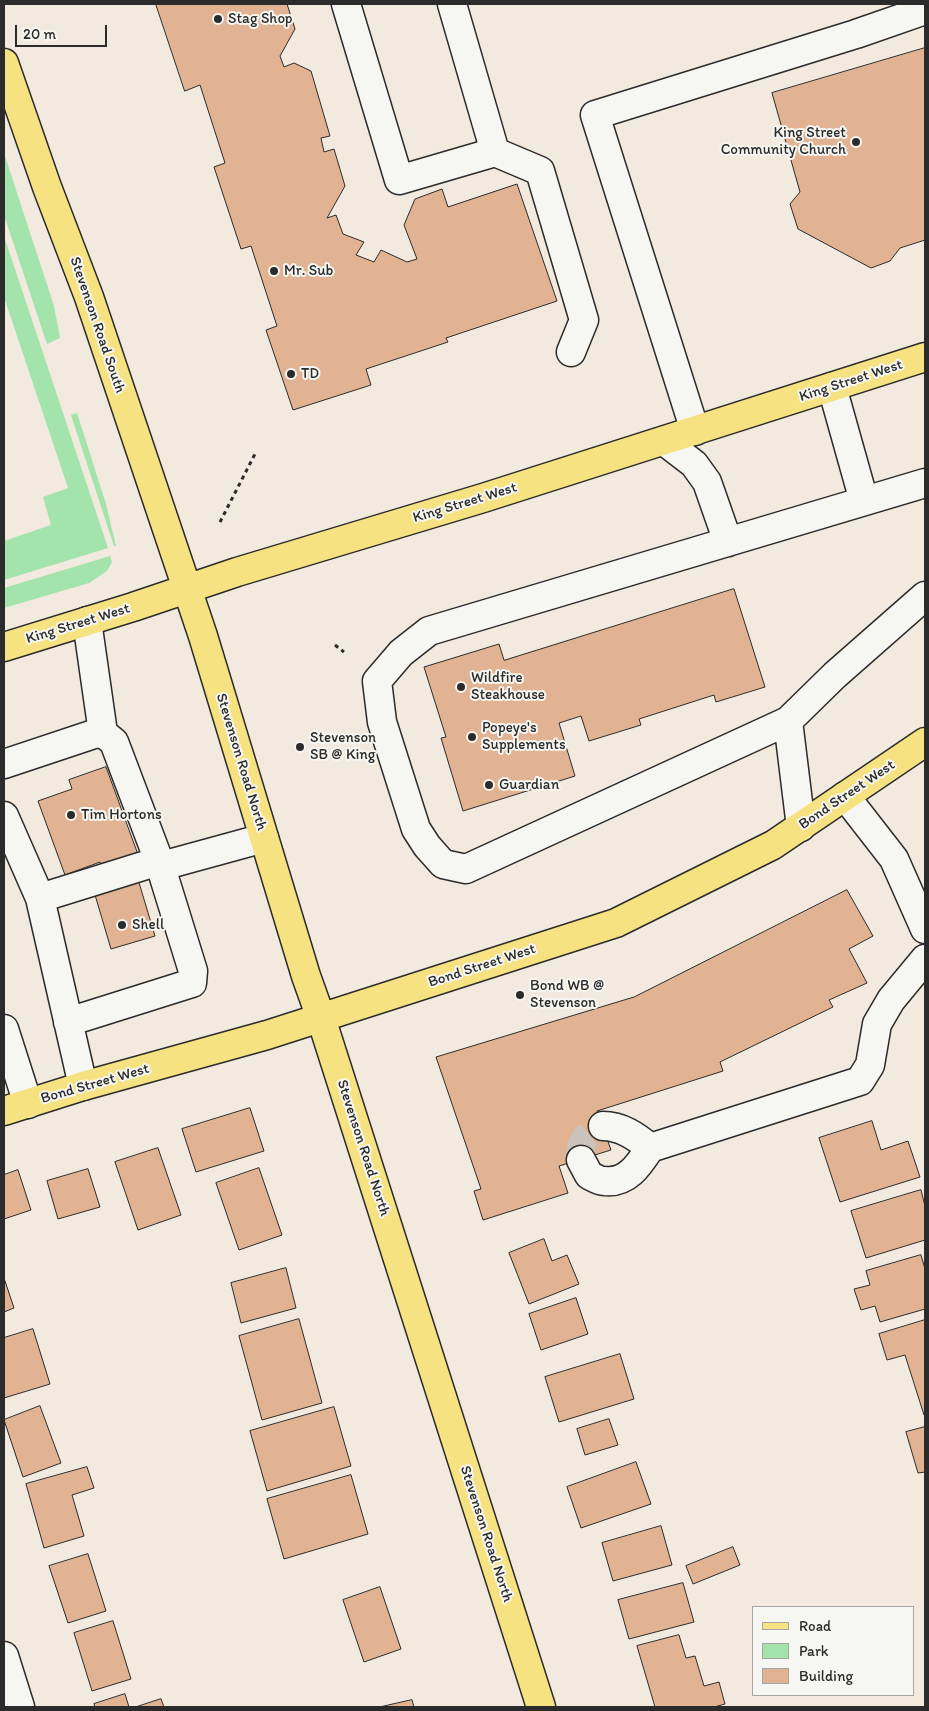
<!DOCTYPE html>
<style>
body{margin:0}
#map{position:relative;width:929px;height:1711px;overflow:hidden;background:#f2e9df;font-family:Itim,sans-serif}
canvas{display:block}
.frame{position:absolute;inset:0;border:5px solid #2b2b2b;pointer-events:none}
.legend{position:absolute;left:752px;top:1606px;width:162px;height:90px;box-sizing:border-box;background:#f6f6f2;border:1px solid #a5a5a2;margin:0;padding:6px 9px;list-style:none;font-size:15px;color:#2b2b2b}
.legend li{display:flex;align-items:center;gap:10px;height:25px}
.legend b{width:25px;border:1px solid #a5a5a2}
.scale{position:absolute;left:15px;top:25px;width:92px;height:22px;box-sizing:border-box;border:2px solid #2b2b2b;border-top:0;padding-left:6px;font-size:15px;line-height:18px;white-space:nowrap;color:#2b2b2b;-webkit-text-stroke:4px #f6f6f2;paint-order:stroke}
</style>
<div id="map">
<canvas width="929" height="1711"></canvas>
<div class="frame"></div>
<ul class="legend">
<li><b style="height:6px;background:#f7e281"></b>Road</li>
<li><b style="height:14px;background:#a3e3ac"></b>Park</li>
<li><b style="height:14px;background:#e2b392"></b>Building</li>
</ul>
<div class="scale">20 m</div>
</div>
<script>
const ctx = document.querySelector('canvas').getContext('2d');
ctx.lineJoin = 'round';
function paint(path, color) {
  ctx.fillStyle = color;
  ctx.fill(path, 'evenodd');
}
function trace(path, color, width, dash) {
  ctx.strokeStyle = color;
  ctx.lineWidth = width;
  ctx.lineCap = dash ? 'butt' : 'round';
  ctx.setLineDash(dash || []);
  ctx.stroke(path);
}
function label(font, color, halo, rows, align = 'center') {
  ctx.font = font + ' Itim,sans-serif';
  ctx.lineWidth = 4;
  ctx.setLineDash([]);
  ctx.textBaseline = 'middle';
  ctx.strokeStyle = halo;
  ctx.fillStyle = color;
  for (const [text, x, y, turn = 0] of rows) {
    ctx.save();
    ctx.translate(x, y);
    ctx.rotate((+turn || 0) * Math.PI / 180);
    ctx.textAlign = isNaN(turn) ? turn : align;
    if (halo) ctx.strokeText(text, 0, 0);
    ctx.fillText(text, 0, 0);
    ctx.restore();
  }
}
paint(new Path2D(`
 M4,153L54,306L60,338L47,344L4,215Z
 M4,236L108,548L4,580V541L51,525L43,497L68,488L4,297Z
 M77,413L106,504L116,546H114L71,415Z
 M110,556L112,562L107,571L89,583L4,608V588Z`), '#a3e3ac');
const building = new Path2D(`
 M156,4H287L295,29L280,56L284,67L294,63L311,71L330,136L321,138L324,152L334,149L345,186L327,218L336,215L343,234L364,242L356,255L374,262L381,250L407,262L417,259L404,225L415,199L442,189L448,207L517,184L557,301L446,338L448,342L366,369L371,385L293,410L266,330L277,326L251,246L241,249L214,167L225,163L200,85L185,91Z
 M925,48V240L900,248L890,261L871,268L798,229L790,204L800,192L772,93Z
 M734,589L765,687L716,702L714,695L639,719L641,725L589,741L581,716L559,723L575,776L463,811L441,738L446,737L424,667L499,644L504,660Z
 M106,767L140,860L104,873L100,862L65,875L38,801L72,789L69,780Z
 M137,876L155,936L111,949L93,888Z
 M847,890L873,936L849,949L867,983L829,1000L833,1007L720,1062L723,1071L597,1111L611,1150L559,1166L568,1193L483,1220L474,1191L481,1189L436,1057L634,997Z
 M250,1108L264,1151L196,1172L182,1129Z
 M872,1121L881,1150L908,1141L920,1177L840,1202L819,1138Z
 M158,1148L181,1215L138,1230L115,1162Z
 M259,1168L282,1235L239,1250L216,1183Z
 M88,1169L100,1207L58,1219L47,1181Z
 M18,1170L31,1210L4,1219V1175Z
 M921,1190L925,1206V1240L866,1258L851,1211Z
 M544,1239L552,1261L567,1255L579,1284L529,1304L509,1253Z
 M921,1255L925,1269V1309L880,1322L875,1306L861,1310L854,1289L870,1285L866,1271Z
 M286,1268L296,1308L241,1323L231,1283Z
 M4,1278L14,1308L4,1312Z
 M576,1298L588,1334L541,1350L529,1314Z
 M299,1319L322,1403L262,1420L239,1336Z
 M925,1320V1414L924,1415L905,1355L887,1360L879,1334Z
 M33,1329L50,1384L4,1398V1338Z
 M620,1354L634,1399L559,1422L545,1377Z
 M40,1406L61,1463L23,1477L4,1420Z
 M334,1407L351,1466L267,1491L250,1431Z
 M609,1419L618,1445L585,1455L577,1429Z
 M925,1427V1472L918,1473L906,1432Z
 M636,1462L651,1504L581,1528L567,1487Z
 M87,1467L94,1488L72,1495L84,1536L44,1548L26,1484Z
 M351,1475L368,1534L284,1559L267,1499Z
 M661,1526L672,1565L613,1581L602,1543Z
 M733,1547L740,1565L693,1584L686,1566Z
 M88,1554L106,1611L68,1623L49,1566Z
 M683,1583L694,1622L629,1639L618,1600Z
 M380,1587L401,1649L364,1662L343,1600Z
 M113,1621L131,1679L92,1691L74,1633Z
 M679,1635L686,1658L695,1656L704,1686L719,1682L725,1704L714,1707H655L637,1646Z
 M125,1694L129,1707H95L94,1704Z
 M161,1699L164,1707H136Z
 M412,1700L414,1707H380Z`);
paint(building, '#e2b392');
trace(building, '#2b2b2b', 1);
trace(new Path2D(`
 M581,1160C578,1140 588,1134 603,1126`), '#cac3bb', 28, [28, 14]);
const minor = new Path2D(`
 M346,4L399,180L495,152L452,4
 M495,152L540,171L584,320L571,352
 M832,387L864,501
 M695,431L595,115L856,34L925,10
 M664,441L694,464L707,482L728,542
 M925,483L429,631L401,653L377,681L382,722L416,829L427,846L443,864L466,869L788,721L835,675L925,596
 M87,621L103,733
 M788,721L801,827
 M4,764L94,734L103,733L114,742L159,861L169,864L264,838
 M845,796L894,859L925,929
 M4,816L40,898
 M68,1022L192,983L193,971L159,861L40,898L83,1086
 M4,1029L28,1104
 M603,1126C621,1126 636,1136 650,1148L860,1081L870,1065L877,1024L891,1000L925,959
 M581,1160L589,1175C593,1177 599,1181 604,1181C627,1184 639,1165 650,1148
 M4,1656L20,1707`);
const major = new Path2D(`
 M4,63L47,187L89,297L203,636L306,976L321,1018L541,1707
 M4,647L133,607L237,572L483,498L925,357
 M4,1111L83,1086L267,1035L616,923L773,845L925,742`);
trace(minor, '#2b2b2b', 31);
trace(major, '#2b2b2b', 31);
trace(new Path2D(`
 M220,522L256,452
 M335,645L344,652`), '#2b2b2b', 3, [4, 4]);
trace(minor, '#f6f6f2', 28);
trace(major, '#f7e281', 28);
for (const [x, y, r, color] of [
 [218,19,5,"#2b2b2b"],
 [856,142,5,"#2b2b2b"],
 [274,271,5,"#2b2b2b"],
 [291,374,5,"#2b2b2b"],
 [461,687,5,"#2b2b2b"],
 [472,737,5,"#2b2b2b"],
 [300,747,5,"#2b2b2b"],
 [489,785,5,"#2b2b2b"],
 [71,815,5,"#2b2b2b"],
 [122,925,5,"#2b2b2b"],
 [520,995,5,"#2b2b2b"]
]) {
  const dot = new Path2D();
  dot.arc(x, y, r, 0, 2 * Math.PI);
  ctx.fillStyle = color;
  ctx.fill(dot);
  trace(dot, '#f6f6f2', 2);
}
label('15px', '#2b2b2b', '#f6f6f2', [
 ["Stag Shop",228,19],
 ["King Street",846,133,"right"],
 ["Community Church",846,150,"right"],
 ["Mr. Sub",284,271],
 ["TD",301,374],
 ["Wildfire",471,678],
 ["Steakhouse",471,695],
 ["Popeye's",482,728],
 ["Supplements",482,745],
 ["Stevenson",310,738],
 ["SB @ King",310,755],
 ["Guardian",499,785],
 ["Tim Hortons",81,815],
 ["Shell",132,925],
 ["Bond WB @",530,986],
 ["Stevenson",530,1003]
], 'left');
label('15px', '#2b2b2b', '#f6f6f2', [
 ["Stevenson Road South",97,325,71],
 ["King Street West",851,381,-18],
 ["King Street West",465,503,-17],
 ["King Street West",78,624,-17],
 ["Stevenson Road North",241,762,73],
 ["Bond Street West",847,795,-34],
 ["Bond Street West",482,966,-18],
 ["Bond Street West",95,1084,-16],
 ["Stevenson Road North",363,1148,72],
 ["Stevenson Road North",486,1534,72]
]);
</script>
